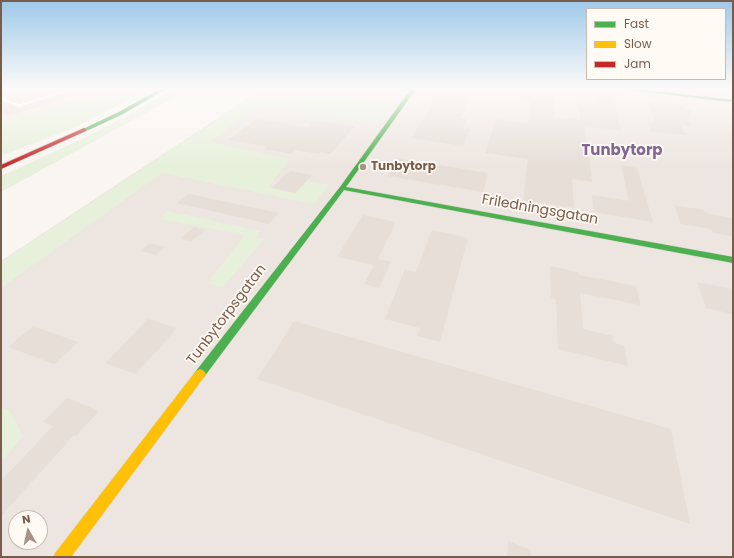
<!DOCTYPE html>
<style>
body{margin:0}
#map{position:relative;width:734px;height:558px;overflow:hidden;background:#f9f5f0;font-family:Poppins,sans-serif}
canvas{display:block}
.frame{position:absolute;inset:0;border:2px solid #7a5c4d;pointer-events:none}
.legend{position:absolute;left:586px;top:8px;width:140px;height:72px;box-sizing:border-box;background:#fffaf3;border:1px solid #cabbb1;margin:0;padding:5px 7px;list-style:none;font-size:12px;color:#7a5c4d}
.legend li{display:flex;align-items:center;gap:8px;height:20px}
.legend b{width:20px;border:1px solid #cabbb1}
.north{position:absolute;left:8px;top:510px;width:40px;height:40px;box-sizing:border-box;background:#fffaf3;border:1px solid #cabbb1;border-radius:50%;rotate:351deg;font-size:11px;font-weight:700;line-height:16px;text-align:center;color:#7a5c4d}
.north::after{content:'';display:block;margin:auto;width:14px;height:18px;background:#a69286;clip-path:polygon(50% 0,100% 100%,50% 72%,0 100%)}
</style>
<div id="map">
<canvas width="734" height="558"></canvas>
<div class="frame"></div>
<ul class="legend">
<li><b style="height:5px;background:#4caf50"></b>Fast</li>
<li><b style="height:5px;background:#ffc107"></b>Slow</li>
<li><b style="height:5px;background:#c62828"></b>Jam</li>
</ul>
<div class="north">N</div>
</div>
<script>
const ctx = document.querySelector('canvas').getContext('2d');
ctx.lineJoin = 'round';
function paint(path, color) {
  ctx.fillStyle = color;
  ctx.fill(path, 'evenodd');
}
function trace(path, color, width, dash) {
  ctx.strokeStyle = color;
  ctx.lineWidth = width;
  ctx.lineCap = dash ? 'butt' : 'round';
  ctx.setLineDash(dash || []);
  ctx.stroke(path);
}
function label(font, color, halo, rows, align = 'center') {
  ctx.font = font + ' Poppins,sans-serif';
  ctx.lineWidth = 3.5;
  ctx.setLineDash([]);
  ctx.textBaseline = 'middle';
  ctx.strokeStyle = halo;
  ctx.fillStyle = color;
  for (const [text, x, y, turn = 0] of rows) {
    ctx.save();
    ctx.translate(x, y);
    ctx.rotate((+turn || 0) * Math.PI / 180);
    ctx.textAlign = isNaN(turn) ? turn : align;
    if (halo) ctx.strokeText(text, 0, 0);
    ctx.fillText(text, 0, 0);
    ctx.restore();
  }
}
paint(new Path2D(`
 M1,89H117L1,134Z`), '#f2e8de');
paint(new Path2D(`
 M262,89H733V557H1V261ZM16,518H40V542H16Z`), '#ede5e0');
paint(new Path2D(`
 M111,89H150L71,129L1,156V122L73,103Z
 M171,89H190L1,192V176C59,150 118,124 171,89Z
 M264,89H281L395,102L378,124L319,116L315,113L260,105L210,142L291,159L268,187L296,193L307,181L329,185L314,204L162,173L1,288V262Z
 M167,211L261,231L256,238L264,239L223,287L207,283L245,235L159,219Z
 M1,409L9,410L23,436L1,462Z`), '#e7f0db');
paint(new Path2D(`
 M54,89H62L19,102L1,96L19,90L36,95Z
 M77,89H88L89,91L8,116L1,113V102L19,108Z
 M521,89H555L554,117L580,120L578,102L596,104L594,94L613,96L621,131L585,126L592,182L572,179L574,208L523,200L528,159L485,153L496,119L528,123L531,101L520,99Z
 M439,90L472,94L461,118L467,119L463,128L470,129L463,146L411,138L431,107L429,106Z
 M647,102L675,104L692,111L688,119L692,126L681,125L686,135L651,132L648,123H652V121L655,122Z
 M257,119L307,127L315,120L355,126L330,154L321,152L319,154L295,150L291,154L264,149L266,146L228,140Z
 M397,158L488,173L483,192L387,176Z
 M621,165L637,168L653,222L594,212L592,195L629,201Z
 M290,171L312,175L295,193L272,188Z
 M189,194L279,213L269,224L177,203Z
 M674,205L704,210L705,213L733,218V236L713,233L711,229L681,224Z
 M363,215L396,222L378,259L391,262L379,288L364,284L374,265L337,257Z
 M194,227L205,230L191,242L180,239Z
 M432,230L468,238L440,342L417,336L420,328L385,319L405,269L416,272Z
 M150,243L165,247L156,255L141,251Z
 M550,266L578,272L579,275L636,286L641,305L580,293L583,329L613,336L614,343L624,345L628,366L558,349L556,300L551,298Z
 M697,282L733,289V314L706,308Z
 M148,319L177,328L136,374L105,363Z
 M294,321L671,429L690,524L257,379Z
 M33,326L78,342L54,364L8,347Z
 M67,398L99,411L76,436L74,435L1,516V481L53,426L43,422Z
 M508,541L531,550V557H507Z`), '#e6ded7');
const street = new Path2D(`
 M12,89V90L1,92V90Z
 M68,89H76L19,107L1,100V97L19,104Z`);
const fast = new Path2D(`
 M160,89H166L123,114L86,131L81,130L119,112Z
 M411,89H416L346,187L733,257V263L344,190L204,377L200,379L196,377L194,374L196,371L340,187Z
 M618,89H636L733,100V102Z`);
const slow = new Path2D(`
 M200,369L204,371L206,374L204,377L71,557H53L56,552L196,371Z`);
const jam = new Path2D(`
 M84,128L86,129V131L1,169V165Z`);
trace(street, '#d7d1cb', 1);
trace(fast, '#d9d2cb', 1);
trace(slow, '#d9d2cb', 1);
trace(jam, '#d9d2cb', 1);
paint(street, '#fefefd');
paint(fast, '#4caf50');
paint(slow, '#ffc107');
paint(jam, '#c62828');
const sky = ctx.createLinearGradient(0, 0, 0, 167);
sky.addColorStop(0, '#9ec9e9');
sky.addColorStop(0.53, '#fcfaf8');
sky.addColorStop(1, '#fcfaf800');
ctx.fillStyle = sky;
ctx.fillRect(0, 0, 734, 167);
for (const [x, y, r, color] of [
 [363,167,4,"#a69286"]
]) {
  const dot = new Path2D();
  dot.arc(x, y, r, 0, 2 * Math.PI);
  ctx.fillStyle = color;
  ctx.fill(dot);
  trace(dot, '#fffaf3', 1.5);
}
label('bold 12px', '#7a5c4d', '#fffaf3', [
 ["Tunbytorp",371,167]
], 'left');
label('14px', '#7a5c4d', '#fffaf3', [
 ["Friledningsgatan",540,210,10],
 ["Tunbytorpsgatan",227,315,-53]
]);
label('bold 15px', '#846695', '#fffaf3', [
 ["Tunbytorp",622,151]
]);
</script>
